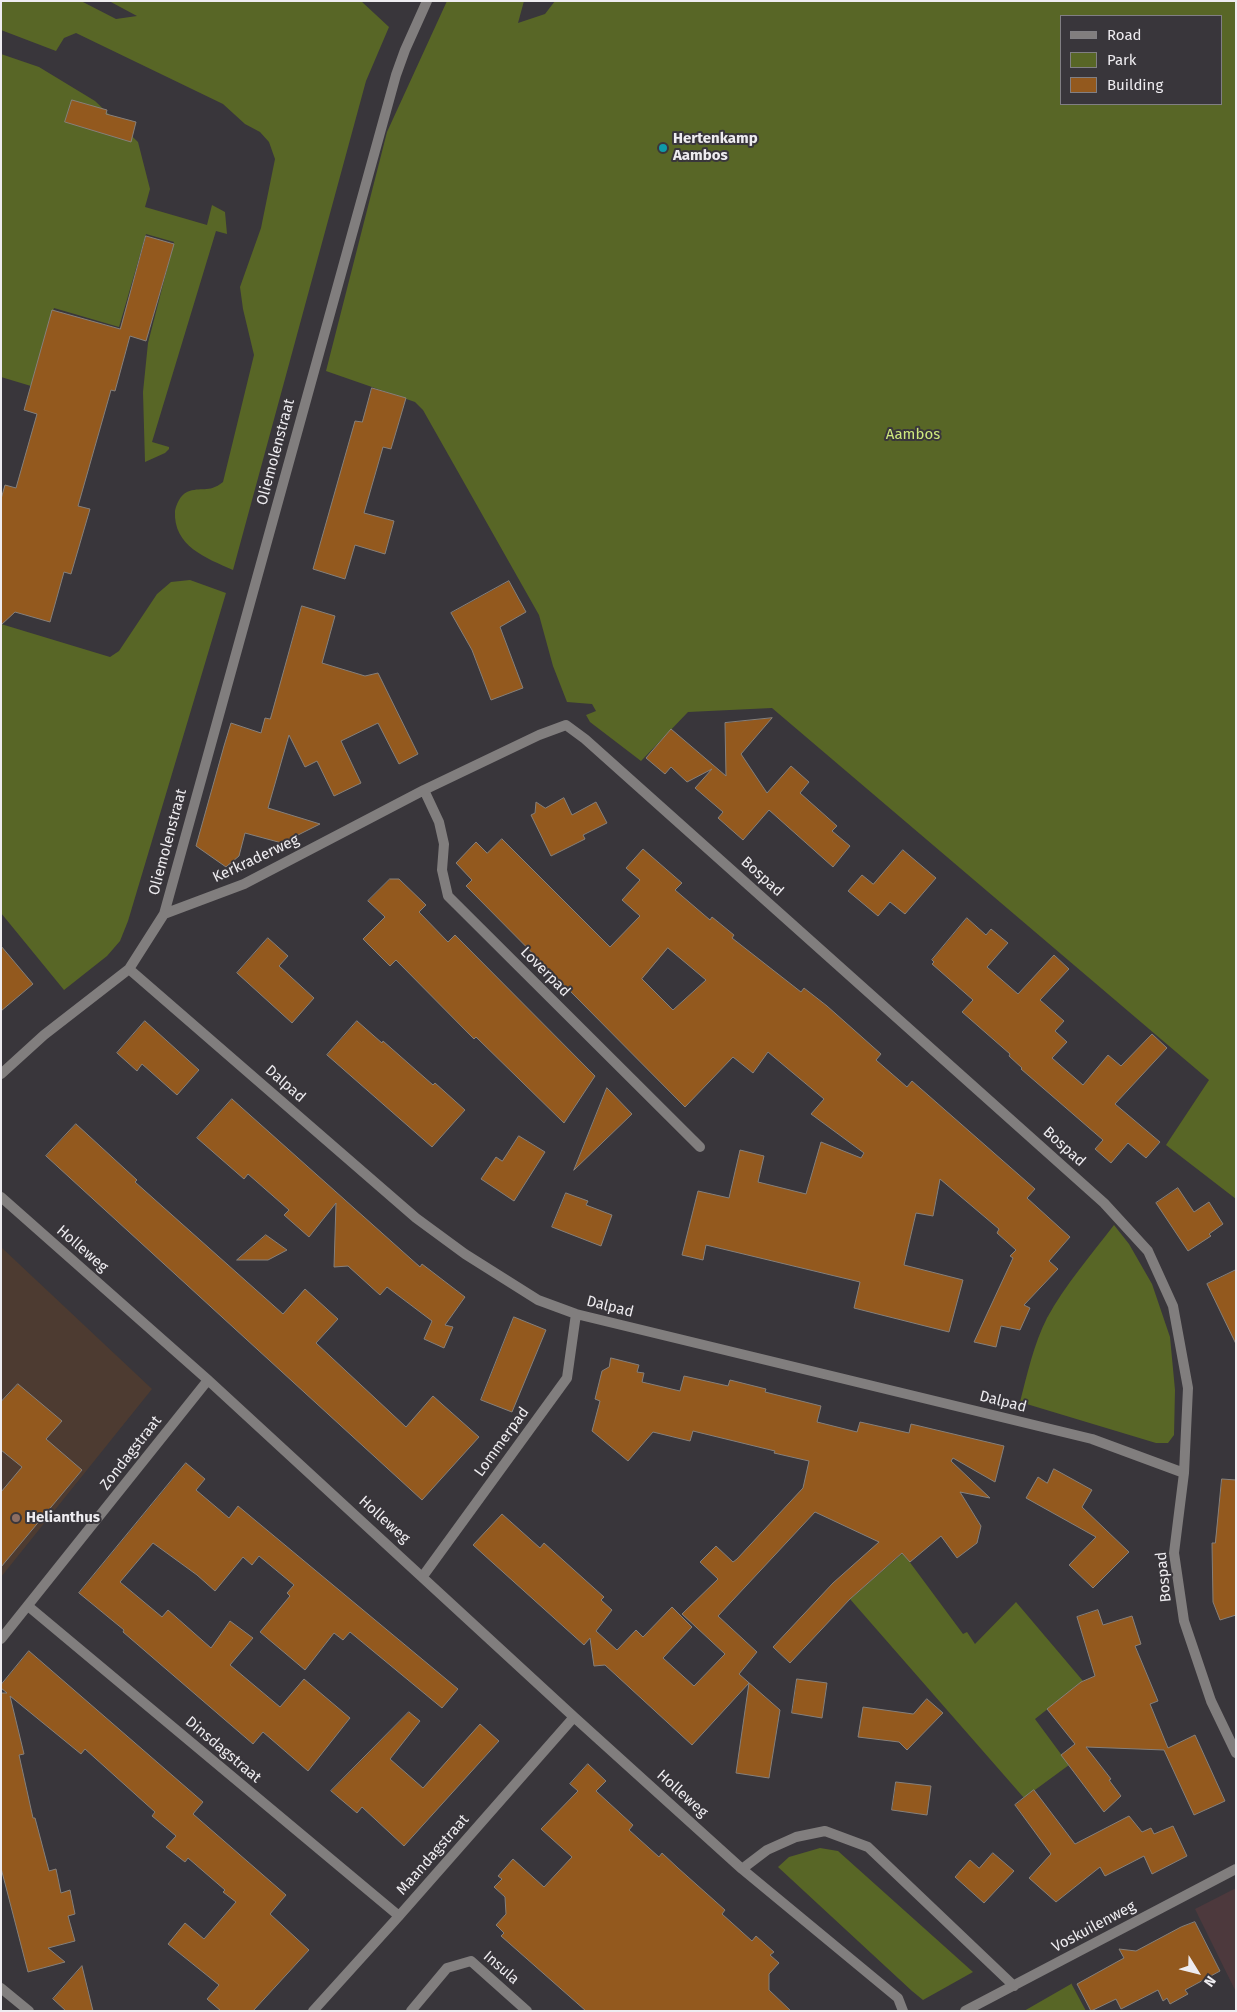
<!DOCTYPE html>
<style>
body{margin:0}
#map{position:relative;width:1237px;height:2012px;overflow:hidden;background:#39363b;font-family:"Fira Sans",sans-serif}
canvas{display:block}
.frame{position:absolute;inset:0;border:2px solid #eeecf0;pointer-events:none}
.legend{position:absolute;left:1060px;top:15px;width:162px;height:90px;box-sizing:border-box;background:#39363b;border:1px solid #817f83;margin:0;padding:6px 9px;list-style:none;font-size:15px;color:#eeecf0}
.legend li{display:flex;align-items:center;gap:10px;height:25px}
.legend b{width:25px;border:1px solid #817f83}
.north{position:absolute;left:1172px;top:1947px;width:50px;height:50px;-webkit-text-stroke:4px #39363b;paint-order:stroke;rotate:126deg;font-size:14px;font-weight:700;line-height:20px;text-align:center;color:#eeecf0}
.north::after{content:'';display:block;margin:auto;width:18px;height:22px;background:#eeecf0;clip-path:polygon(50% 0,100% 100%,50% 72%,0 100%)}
</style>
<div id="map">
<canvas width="1237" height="2012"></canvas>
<div class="frame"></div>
<ul class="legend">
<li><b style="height:6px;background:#817e7e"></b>Road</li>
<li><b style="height:14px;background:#586626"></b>Park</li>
<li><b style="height:14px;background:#93591e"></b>Building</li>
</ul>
<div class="north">N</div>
</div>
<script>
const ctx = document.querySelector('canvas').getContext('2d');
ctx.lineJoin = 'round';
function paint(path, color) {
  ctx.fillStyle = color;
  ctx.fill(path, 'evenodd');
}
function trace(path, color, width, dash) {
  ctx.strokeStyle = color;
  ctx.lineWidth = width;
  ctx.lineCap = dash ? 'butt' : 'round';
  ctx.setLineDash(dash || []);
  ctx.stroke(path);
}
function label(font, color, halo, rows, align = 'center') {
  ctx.font = font + ' "Fira Sans",sans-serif';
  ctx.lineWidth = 4;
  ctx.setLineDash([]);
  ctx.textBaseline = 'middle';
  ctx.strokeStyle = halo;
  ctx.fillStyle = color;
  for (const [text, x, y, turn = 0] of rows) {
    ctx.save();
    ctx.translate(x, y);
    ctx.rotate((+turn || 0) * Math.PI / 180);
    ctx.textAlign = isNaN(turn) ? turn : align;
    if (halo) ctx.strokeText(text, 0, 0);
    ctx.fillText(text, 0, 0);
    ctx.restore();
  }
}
paint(new Path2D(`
 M1236,1888V1992L1195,1909Z`), '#4d393d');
paint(new Path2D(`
 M1,1247L152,1389L1,1577Z`), '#4d3b31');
paint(new Path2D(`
 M1,1H81L116,19L137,16L109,1H361L389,27L366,81L233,570C206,558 173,546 175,511C176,505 180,495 187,492C201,486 208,494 223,482L254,355L243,309L240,287L261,228L275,159L269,142L260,132L245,124L223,104L76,33L64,38L56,51L1,30Z
 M447,1H524L518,23L545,14L555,1H1236V1199L1166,1145L1209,1080L772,708L688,712L641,761L590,722L586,715L596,711L592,704L567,702L553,666L539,615L423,410L415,402L326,371L387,132ZM1061,16H1221V104H1061Z
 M1,54L39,67L95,101L138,142L150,189L145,207L207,225L212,205L225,212L227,234L216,231L152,442L169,447V449L165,453L145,462L143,392L148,343L174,242L146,234L119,327L54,308L31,386L1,377Z
 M190,580L226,593L128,921L120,941L107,956L64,990L1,913V624L110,657L119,651L157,594L171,582Z
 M1114,1225L1129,1244L1152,1284L1170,1337L1175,1390L1174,1435L1168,1443H1156L1020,1402C1027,1375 1034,1343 1047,1318C1065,1285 1091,1255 1114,1225Z
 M903,1553L963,1634L967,1632L975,1644L1016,1602L1083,1681L1035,1719L1069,1765L1024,1798L850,1599Z
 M820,1848L838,1851L973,1972L923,2000L912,1991L778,1867L789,1857Z
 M1071,1983L1086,2011H1024L1071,1984Z`), '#586626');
const building = new Path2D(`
 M72,100L107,110L106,114L136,122L131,142L65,122Z
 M146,236L174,244L146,341L130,336L115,391L111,390L78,506L90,509L71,574L64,572L50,622L15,612L1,625V499L5,485L16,488L37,414L24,410L52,310L120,329Z
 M372,388L406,398L391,449L383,447L364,513L394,521L385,554L355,545L345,579L313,569L355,421L362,422Z
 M509,581L526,612L500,627L523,688L491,700L472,650L451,613Z
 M302,606L335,616L322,663L365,676L378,673L418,754L399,764L378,723L341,741L361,783L334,796L317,761L305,767L289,735L268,808L320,824L282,843L245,833L239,856L226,867L196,846L224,746L231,723L261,733L265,718L270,719Z
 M772,718L741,754L767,793L791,766L809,782L800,793L837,826L832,831L850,846L833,867L769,810L743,840L718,818L723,812L695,788L712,769L687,782L671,767L665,774L646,758L671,729L726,776L725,723Z
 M564,798L572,815L596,802L607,823L583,835L585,839L551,856L531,815L535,813L536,802L545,808Z
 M502,839L610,947L640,916L622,900L640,880L626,868L643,849L682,883L675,890L710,920L712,917L734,935L732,938L801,992L804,988L827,1006L881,1054L876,1060L907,1087L912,1081L1035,1189L1027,1198L1070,1237L1049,1261L1058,1269L1024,1305L1030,1308L1020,1330L1001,1326L996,1347L974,1342L1013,1258L1010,1256L1016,1250L997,1233L999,1229L940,1179L933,1216L916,1213L904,1265L963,1280L949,1332L854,1308L860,1282L706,1245L703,1260L682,1255L698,1191L729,1198L740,1150L764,1156L758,1182L806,1194L821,1142L861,1158L864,1153L811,1114L824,1099L768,1052L753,1073L733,1057L685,1107L466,886L472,880L456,863L476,842L487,853ZM668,948L706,980L673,1010L642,979Z
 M903,850L936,878L905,914L890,902L878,916L848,891L862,875L873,884Z
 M390,879H399L426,905L419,912L448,942L455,935L595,1076L564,1123L476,1037L474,1039L396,960L390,966L363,939L385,917L368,901Z
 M967,918L986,935L991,929L1008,943L987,967L1018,994L1054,955L1069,969L1040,1000L1064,1021L1055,1031L1067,1042L1052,1058L1083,1085L1108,1055L1121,1066L1152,1034L1167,1048L1115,1104L1160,1142L1146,1158L1128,1143L1111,1163L1095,1149L1103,1140L1021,1069L1022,1068L1009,1056L1010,1054L962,1012L973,1000L932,964L934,962L932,960Z
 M268,938L288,956L279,966L314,998L292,1023L237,973Z
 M1,946L33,984L1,1011Z
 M145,1021L199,1070L177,1095L142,1064L137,1071L117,1053Z
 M357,1021L382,1043L383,1041L433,1085L435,1083L465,1110L432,1147L327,1055Z
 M607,1088L632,1114L574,1170Z
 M232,1099L420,1267L422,1264L465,1297L445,1325L453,1327L444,1348L424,1339L432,1321L387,1287L380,1295L348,1266L334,1267L336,1203L309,1237L284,1215L289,1210L248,1174L244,1179L197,1138Z
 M76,1124L137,1180L135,1182L283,1314L305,1289L338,1319L316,1343L406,1427L433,1396L479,1437L422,1500L46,1156Z
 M519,1136L545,1152L514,1201L481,1179L496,1157L502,1161Z
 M1178,1188L1194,1212L1209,1202L1223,1224L1209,1234L1211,1236L1188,1251L1156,1203Z
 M566,1193L588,1201L586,1205L612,1215L601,1246L552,1227Z
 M266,1235L287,1250L268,1260H237Z
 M1236,1270V1344L1207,1284Z
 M514,1317L546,1330L512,1412L481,1400Z
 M611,1358L639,1365L637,1372L644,1373L642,1382L680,1391L684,1376L728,1386L730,1380L766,1389L765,1392L821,1406L817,1422L857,1432L860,1422L909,1433L911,1424L1004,1446L995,1482L953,1458L951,1461L990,1498L960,1492L981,1526L977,1543L957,1558L941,1536L910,1562L902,1553L850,1599L790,1663L773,1647L833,1583L879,1542L815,1512L718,1616L757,1652L739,1674L780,1710L769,1778L736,1773L749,1683L692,1745L605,1665L594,1666L590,1638L584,1645L473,1545L502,1514L540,1548L544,1543L604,1597L601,1600L612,1610L596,1631L617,1650L636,1630L643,1637L672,1607L692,1627L663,1658L694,1686L725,1654L682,1614L718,1579L700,1562L716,1546L733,1562L737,1559L803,1488L809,1461L774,1453L775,1451L693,1431L690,1441L653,1432L628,1461L592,1431L600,1401L595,1399L602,1371L609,1367Z
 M18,1384L62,1421L46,1439L82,1470L1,1567V1492L22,1467L1,1450V1402Z
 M186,1463L205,1479L196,1490L229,1518L238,1506L458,1689L442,1708L350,1632L343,1640L334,1633L305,1670L260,1632L290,1596L287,1593L294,1585L259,1556L252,1565L243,1557L215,1591L197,1575L153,1543L120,1582L162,1617L168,1610L211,1648L230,1621L253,1638L230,1665L280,1707L304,1679L350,1718L308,1771L263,1732L253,1744L123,1632L124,1630L79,1593Z
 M1054,1469L1092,1490L1082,1507L1129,1552L1093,1588L1069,1565L1096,1537L1026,1498L1038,1477L1047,1483Z
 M1222,1479L1236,1480V1615L1220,1620L1213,1602L1212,1543H1215Z
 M1098,1610L1103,1625L1132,1616L1141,1644L1135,1646L1158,1701L1150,1704L1168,1748L1195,1735L1225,1801L1194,1815L1164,1750L1086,1747L1111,1779L1109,1780L1121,1796L1104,1812L1061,1755L1075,1744L1047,1709L1081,1682L1095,1676L1077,1617Z
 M29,1651L203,1802L193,1814L286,1895L270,1914L309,1950L253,2011H221L207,1999L219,1985L168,1944L185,1923L204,1939L236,1902L223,1892L225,1890L188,1858L185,1862L166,1847L176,1836L152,1816L155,1812L85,1749L81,1754L10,1696L24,1754L19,1755L33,1818H35L49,1871L56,1869L61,1893L70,1890L75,1914L68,1916L75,1941L48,1948L65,1962L28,1972L1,1868V1693H7L1,1688V1685Z
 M797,1679L827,1683L822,1718L792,1713Z
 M927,1699L943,1713L907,1750L899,1742L858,1737L863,1707L913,1714Z
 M409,1712L420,1721L390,1759L423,1788L480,1724L499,1741L404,1846L362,1807L357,1813L331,1791Z
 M588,1764L606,1781L596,1791L633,1825L629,1830L659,1857L662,1853L678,1868L725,1910L722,1914L752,1941L756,1936L774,1952L770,1955L779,1963L769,1974V1990L791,2011H586L501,1936L504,1933L496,1925L506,1914L505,1897L494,1887L502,1879L498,1876L513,1859L544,1887L572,1857L541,1829L578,1791L570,1784Z
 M896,1782L931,1786L927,1815L892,1810Z
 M1034,1790L1075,1844L1129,1816L1142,1832L1151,1828L1154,1834L1173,1826L1187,1856L1152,1874L1144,1856L1105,1876L1100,1867L1056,1902L1029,1878L1051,1854L1015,1805Z
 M993,1853L1014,1871L984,1903L955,1877L970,1860L979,1868Z
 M1195,1922L1220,1971L1185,1990L1188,1994L1170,2004L1167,1998L1163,2001L1158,1990L1121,2009L1116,1999L1091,2011L1077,1984L1124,1958L1119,1949L1136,1951L1181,1927Z
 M82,1966L93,2011H66L53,1999Z`);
paint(building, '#93591e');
trace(building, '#86807b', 1);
trace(new Path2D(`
 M424,790L439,822L444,844L442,870L448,896L700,1147
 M164,914L396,75L405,50L427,1
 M129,969L416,1218L465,1254L538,1300L576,1314L1092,1439L1184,1473
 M1,1074L44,1035L129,969L164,914L244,884L424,790L539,735L566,725L585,739L1104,1203L1148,1251L1173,1306L1188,1388L1184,1473L1174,1553L1184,1621L1211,1701L1236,1753
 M1,1197L208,1380L574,1717L742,1869L898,1998L903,2011
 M423,1576L567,1378L576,1314
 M28,1606L399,1916
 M1,1639L208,1380
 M742,1869L767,1850L796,1837L825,1831L868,1847L1014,1986
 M1,1988L29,2011
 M313,2011L399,1916L574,1717
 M411,2011L447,1968L471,1961L527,2011
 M965,2011L1236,1869`), '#817e7e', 10);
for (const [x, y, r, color] of [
 [663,148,5,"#0f9aa8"],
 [16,1518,5,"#8d6e63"]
]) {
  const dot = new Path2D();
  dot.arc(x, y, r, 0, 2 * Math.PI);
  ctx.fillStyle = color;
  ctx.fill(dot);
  trace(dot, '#39363b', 2);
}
label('bold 15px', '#eeecf0', '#39363b', [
 ["Hertenkamp",673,139],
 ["Aambos",673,156],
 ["Helianthus",26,1518]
], 'left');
label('15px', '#cee87e', '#39363b', [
 ["Aambos",913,435]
]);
label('15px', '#eeecf0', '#39363b', [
 ["Oliemolenstraat",276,452,-75],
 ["Oliemolenstraat",168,842,-75],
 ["Kerkraderweg",256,859,-25],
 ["Bospad",762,877,42],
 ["Loverpad",545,972,45],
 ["Dalpad",285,1084,41],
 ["Bospad",1064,1147,42],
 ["Holleweg",82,1249,41],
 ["Dalpad",610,1307,14],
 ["Dalpad",1003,1402,14],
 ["Lommerpad",502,1442,-54],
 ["Zondagstraat",131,1453,-52],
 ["Holleweg",384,1520,42],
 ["Bospad",1164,1577,-96],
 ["Dinsdagstraat",223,1750,40],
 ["Holleweg",682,1794,42],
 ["Maandagstraat",433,1855,-49],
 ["Voskuilenweg",1094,1927,-28],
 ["Insula",501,1968,41]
]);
</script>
